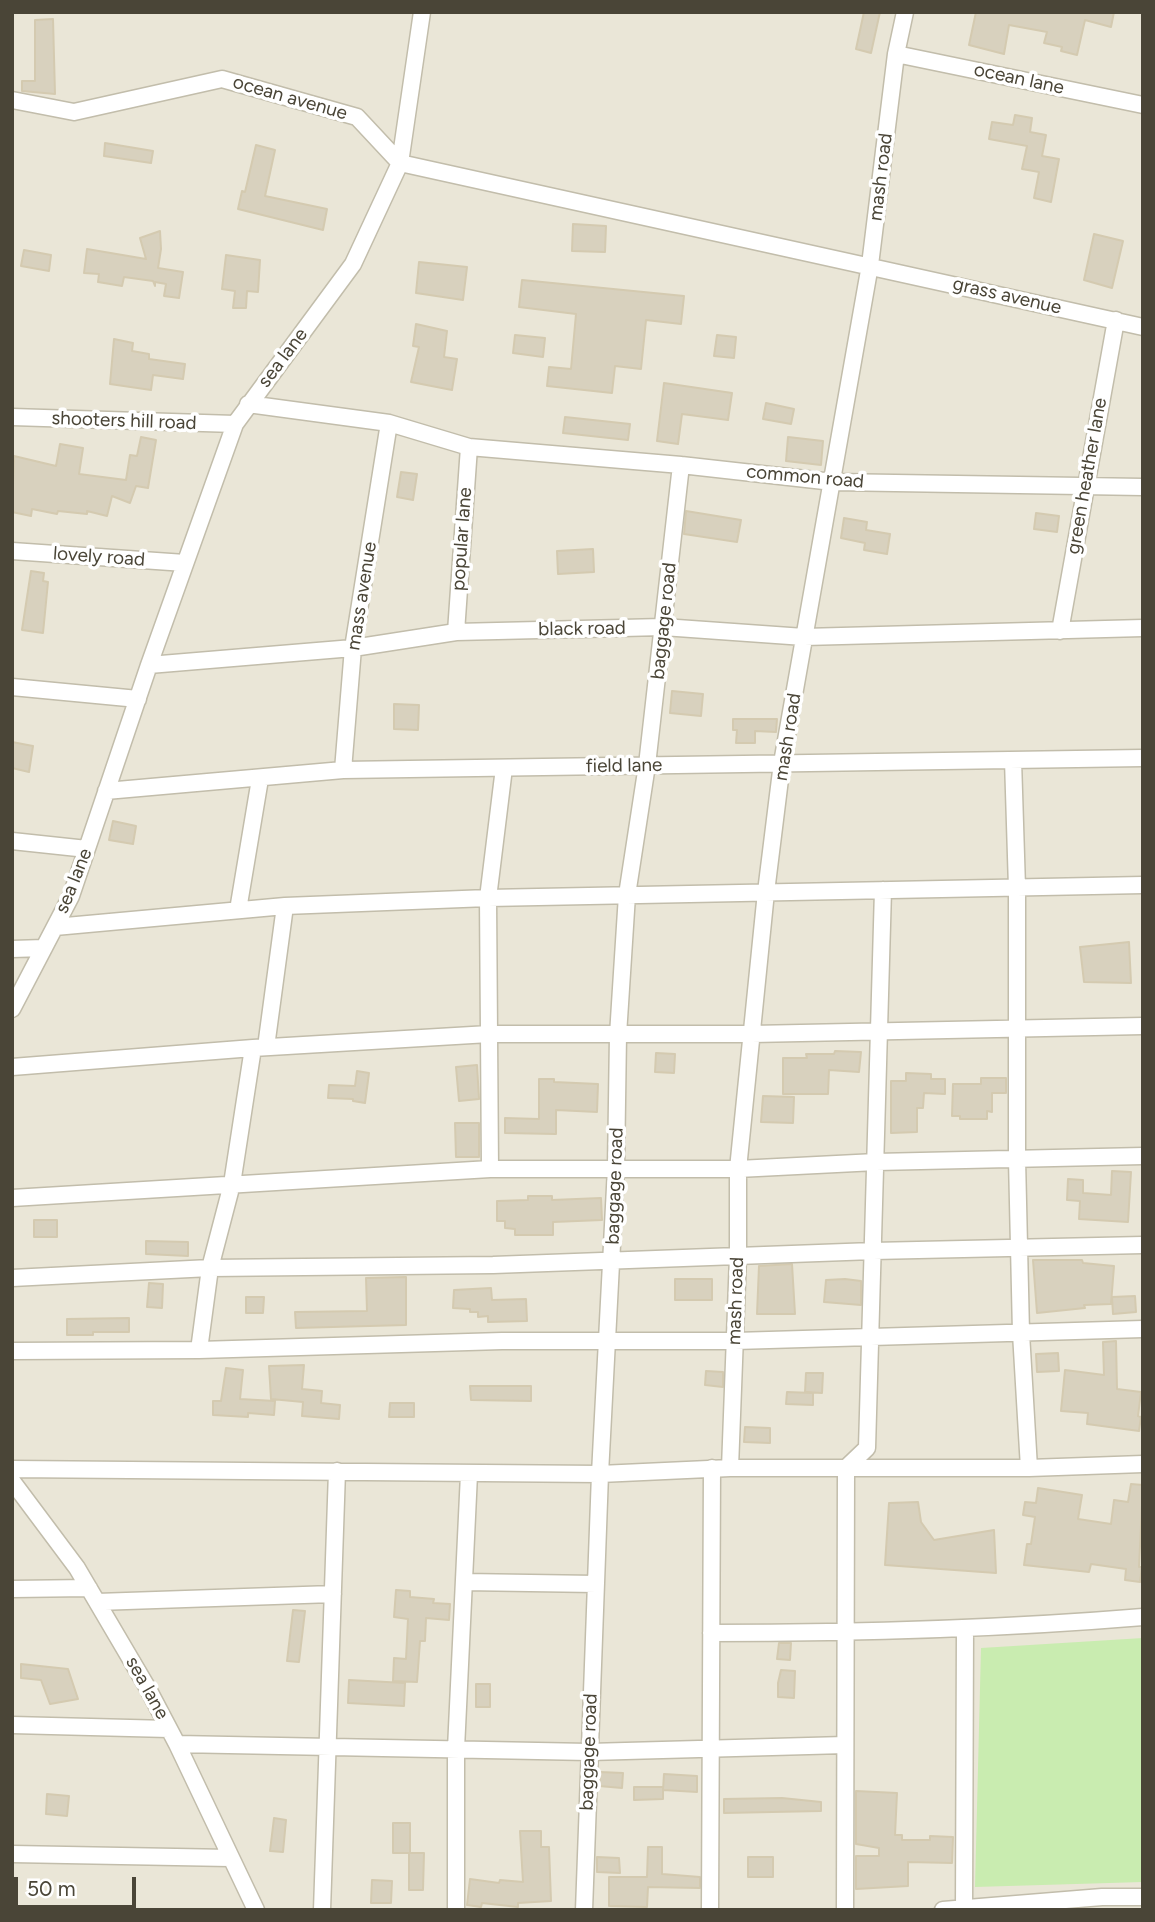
<!DOCTYPE html>
<style>
body{margin:0}
#map{position:relative;width:1155px;height:1922px;overflow:hidden;background:#f6f4e9;font-family:Figtree,sans-serif}
canvas{display:block}
.frame{position:absolute;inset:0;border:14px solid #4a4537;pointer-events:none}
.scale{position:absolute;left:14px;top:1877px;width:122px;height:32px;box-sizing:border-box;border:4px solid #4a4537;border-top:0;padding-left:9px;font-size:21px;line-height:24px;white-space:nowrap;color:#4a4537;-webkit-text-stroke:5px #fff;paint-order:stroke}
</style>
<div id="map">
<canvas width="1155" height="1922"></canvas>
<div class="frame"></div>
<div class="scale">50 m</div>
</div>
<script>
const ctx = document.querySelector('canvas').getContext('2d');
ctx.lineJoin = 'round';
function paint(path, color) {
  ctx.fillStyle = color;
  ctx.fill(path, 'evenodd');
}
function trace(path, color, width, dash) {
  ctx.strokeStyle = color;
  ctx.lineWidth = width;
  ctx.lineCap = dash ? 'butt' : 'round';
  ctx.setLineDash(dash || []);
  ctx.stroke(path);
}
function label(font, color, halo, rows, align = 'center') {
  ctx.font = font + ' Figtree,sans-serif';
  ctx.lineWidth = 7;
  ctx.setLineDash([]);
  ctx.textBaseline = 'middle';
  ctx.strokeStyle = halo;
  ctx.fillStyle = color;
  for (const [text, x, y, turn = 0] of rows) {
    ctx.save();
    ctx.translate(x, y);
    ctx.rotate((+turn || 0) * Math.PI / 180);
    ctx.textAlign = isNaN(turn) ? turn : align;
    if (halo) ctx.strokeText(text, 0, 0);
    ctx.fillText(text, 0, 0);
    ctx.restore();
  }
}
paint(new Path2D(`
 M12,12H1143V1910H12Z`), '#eae6d7');
paint(new Path2D(`
 M1143,1638V1882L975,1887L981,1648Z`), '#c9ecb0');
const building = new Path2D(`
 M864,12H880L871,53L856,49Z
 M976,12H1114L1111,27L1085,20L1077,55L1061,51L1062,47L1044,43L1047,32L1009,25L1004,54L969,45Z
 M53,19L55,94L22,91V81H35V20Z
 M1015,115L1032,118L1030,132L1046,135L1042,156L1059,159L1051,202L1034,198L1039,172L1022,169L1027,146L989,139L992,122L1013,125Z
 M105,143L153,151L151,163L104,156Z
 M256,145L275,150L265,196L327,209L323,230L238,209L242,191L245,192Z
 M573,224L606,226L605,252L572,251Z
 M160,231L161,249L158,268L183,272L179,298L164,296L166,284L155,282V286L153,281L124,277L122,286L98,282L99,274L84,273L87,249L146,259L140,238Z
 M1094,234L1123,241L1112,288L1084,280Z
 M24,250L51,255L49,271L21,266Z
 M226,255L260,260L258,292L247,291L246,308H233L235,291L222,289Z
 M419,262L467,267L463,300L416,293Z
 M522,280L684,296L681,324L646,320L641,369L615,366L612,393L547,386L549,367L571,369L576,314L519,307Z
 M416,324L447,331L444,357L457,359L452,390L411,382L419,347L413,346Z
 M515,335L545,338L543,357L513,353Z
 M717,335L736,337L734,358L714,356Z
 M114,339L133,343L132,351L149,354V359L185,364L183,379L153,375L151,390L110,384Z
 M664,383L732,393L728,420L682,414L678,444L657,441Z
 M766,403L794,409L791,424L763,419Z
 M565,417L630,424L628,440L563,433Z
 M141,437L156,440L148,488L136,486L130,503L112,496L107,516L87,511V514L58,511L57,514L32,509L31,516L12,512L14,456L56,466L60,444L83,448L79,474L126,480L130,455L137,456Z
 M788,437L823,441L821,465L786,461Z
 M401,472L417,474L413,500L397,497Z
 M686,511L741,520L737,542L684,534Z
 M1036,513L1059,516L1057,532L1034,529Z
 M844,518L867,522L866,530L890,534L887,554L864,550L865,543L841,538Z
 M593,549L594,572L558,574L557,551Z
 M31,571L44,573L43,581L48,582L43,633L22,630Z
 M672,691L703,694L701,716L670,713Z
 M394,704L419,705L418,730L394,729Z
 M733,719H777L776,732L755,731V743H736L737,730H733Z
 M12,742L33,746L29,772L12,768Z
 M113,821L136,826L133,844L109,840Z
 M1129,942L1131,983L1084,982L1080,947Z
 M835,1051L861,1052L859,1072L829,1070L828,1094H783V1058H807L806,1054H834Z
 M656,1053L675,1054L674,1073L655,1072Z
 M477,1065L479,1099L459,1101L456,1067Z
 M357,1071L369,1073L365,1103L353,1101V1099L328,1098L329,1085L355,1086Z
 M906,1073L931,1074V1079H945V1094L924,1093L923,1108H917V1132L891,1133V1081H906Z
 M981,1078H1006V1093H992V1112L987,1111V1119H960V1116H952L953,1084H981Z
 M539,1079H554V1082L598,1084L597,1112L556,1110V1134L505,1133V1118L539,1119Z
 M763,1096L794,1097L793,1123L761,1122Z
 M455,1123H479V1157H456Z
 M1112,1171L1131,1172L1128,1222L1079,1219L1080,1201L1067,1200L1068,1179L1083,1180V1193L1111,1195Z
 M528,1196H552V1200L601,1198L602,1220L553,1222V1235H515V1229L505,1228V1221H497V1201L528,1200Z
 M34,1220H57V1237H34Z
 M146,1241L188,1242V1256L146,1254Z
 M1033,1260H1082L1083,1263L1114,1266L1111,1304L1084,1305L1085,1308L1037,1313Z
 M792,1264L795,1314H757L759,1266Z
 M406,1277V1325L296,1328L295,1312L367,1311L366,1278Z
 M675,1279H712V1300H675Z
 M845,1279L861,1281V1305L824,1302L826,1280Z
 M149,1283L163,1284L162,1308L147,1307Z
 M491,1288L492,1300L526,1299L527,1321L488,1322V1316L478,1317V1312H470V1309L453,1308L454,1290Z
 M1135,1296L1136,1312L1113,1314L1112,1297Z
 M246,1297H264L263,1313H246Z
 M129,1318V1332H93V1335H67V1319Z
 M1116,1341L1117,1389L1141,1392L1138,1416L1141,1417L1139,1431L1087,1424L1088,1413L1061,1411L1065,1370L1104,1375L1103,1342Z
 M1058,1353L1059,1371L1037,1372L1036,1354Z
 M304,1365L302,1389L322,1391L321,1403L340,1405L339,1419L302,1416L303,1402L271,1399L269,1366Z
 M226,1368L243,1370L240,1399L275,1401L274,1415L248,1413V1417L213,1415V1401H221Z
 M706,1371L723,1372V1387L705,1385Z
 M806,1373H823L822,1393L805,1392Z
 M470,1386H531V1401L471,1400Z
 M787,1392L813,1393V1405L786,1404Z
 M390,1403H414V1417H389Z
 M745,1427L770,1428V1443L744,1442Z
 M1131,1484L1143,1485L1139,1567H1142L1140,1582L1125,1580L1126,1569L1091,1564L1089,1572L1024,1565L1027,1544H1031L1035,1517L1023,1515L1025,1502L1036,1503L1038,1488L1082,1495L1078,1519L1111,1524L1114,1500L1128,1502Z
 M918,1502L921,1522L934,1540L994,1530L996,1573L885,1565L889,1503Z
 M396,1590L410,1591V1597L434,1599L433,1603L450,1604L449,1620L426,1618L425,1641H420L417,1682L393,1681L394,1658L406,1659L408,1619L394,1617Z
 M293,1610L305,1611L299,1662L287,1661Z
 M779,1643H791L790,1660L777,1659Z
 M21,1664L68,1669L78,1699L50,1704L41,1680L21,1678Z
 M781,1670L795,1671L794,1698L778,1697V1683Z
 M349,1680L405,1683L404,1706L348,1703Z
 M476,1684H490V1707H476Z
 M600,1772L623,1773L622,1788L599,1786Z
 M664,1774L697,1776V1792L663,1790Z
 M634,1787H663V1799L634,1800Z
 M856,1791L897,1793L895,1835H902V1840H930V1836L953,1837L952,1863L908,1862V1886L856,1889V1856H879V1848L856,1844Z
 M47,1794L69,1796L67,1816L46,1814Z
 M782,1798L821,1802V1811L724,1813V1799Z
 M274,1818L286,1820L283,1852L270,1851Z
 M393,1823H410V1853H424L423,1890H409V1853H393Z
 M520,1831H541V1847H549L551,1901L518,1903V1907L482,1903L481,1907L467,1905L470,1879L499,1883L500,1880L523,1882Z
 M648,1847H662V1874L700,1877V1888L648,1887L647,1907L609,1906V1877H647Z
 M597,1857L619,1858L620,1873L597,1872Z
 M748,1857H773V1877H748Z
 M372,1880L392,1881L391,1903H371Z`);
paint(building, '#d8d1be');
trace(building, '#d4cab0', 2);
const street = new Path2D(`
 M896,54L1143,105
 M12,100L74,112L222,79L357,117L400,163L422,12
 M248,404L389,423L469,447L681,465L833,482L1143,487
 M12,417L235,424
 M12,551L185,563
 M1060,631L1116,320
 M456,632L469,447
 M149,665L353,648L456,632L663,627L804,637L1143,628
 M12,687L138,699
 M1013,760L1017,888V1159L1021,1333L1029,1468
 M343,770L353,648L389,423
 M106,791L343,770L1143,758
 M12,841L87,849
 M238,910L260,779
 M55,927L285,906L488,898L1143,885
 M12,949L44,948
 M12,1009L71,896L149,665L235,424L353,264L400,163L1143,327
 M266,1047L285,906
 M12,1067L253,1048L489,1034H752L1143,1026
 M490,1169L488,898L504,768
 M12,1198L490,1169H738L876,1162L1143,1156
 M12,1278L210,1268L493,1265L873,1251L1143,1245
 M199,1350L210,1268L232,1184L253,1048
 M13,1351L199,1350L502,1341H735L1143,1329
 M730,1468L738,1256V1169L766,892L782,763L870,265L896,54L905,12
 M12,1469L600,1474L730,1468H1029L1143,1464
 M12,1481L77,1568L147,1687L177,1744L256,1910
 M464,1582L596,1584
 M12,1589L89,1588
 M97,1602L333,1594
 M711,1633C855,1633 999,1629 1143,1617
 M12,1725L169,1729
 M177,1744L589,1752L845,1745
 M12,1854L230,1858
 M322,1910L337,1471
 M456,1910V1749L469,1474
 M584,1910L600,1474L616,1168L618,1035L627,895L647,765L681,465
 M710,1910L712,1468
 M845,1910L846,1468L867,1448L883,890
 M943,1910L1102,1897H1143
 M964,1910L965,1628`);
trace(street, '#c2bdab', 19);
trace(street, '#fff', 16);
label('19px', '#4a4537', '#fff', [
 ["ocean lane",1019,79,12],
 ["ocean avenue",290,98,16],
 ["mash road",881,177,-83],
 ["grass avenue",1007,296,13],
 ["sea lane",283,358,-53],
 ["shooters hill road",124,421,2],
 ["green heather lane",1087,476,-80],
 ["common road",805,477,5],
 ["popular lane",462,539,-86],
 ["lovely road",99,557,4],
 ["mass avenue",362,596,-81],
 ["baggage road",664,621,-84],
 ["black road",582,629,-1],
 ["mash road",788,737,-81],
 ["field lane",624,766,-1],
 ["sea lane",74,881,-68],
 ["baggage road",615,1186,-88],
 ["mash road",736,1301,-88],
 ["sea lane",147,1688,61],
 ["baggage road",589,1752,-88]
]);
</script>
